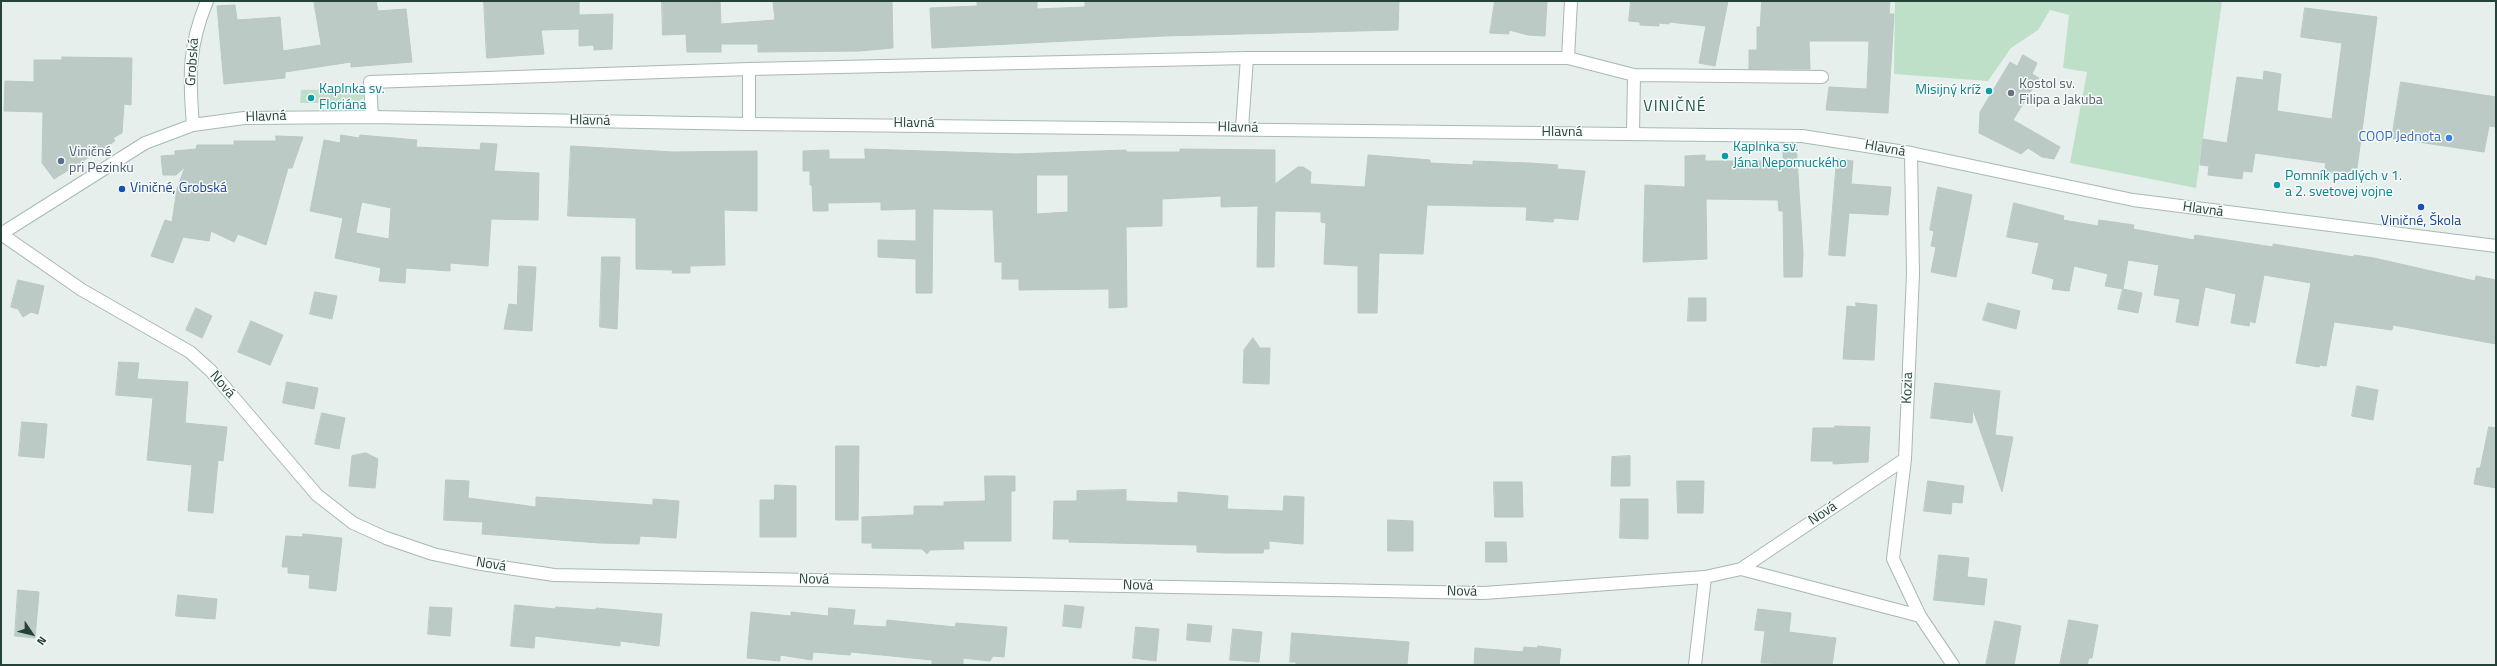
<!DOCTYPE html>
<meta charset="utf-8">
<style>
body{margin:0}
#map{position:relative;width:2497px;height:666px;overflow:hidden;background:#e6efeb;font-family:"Titillium Web",sans-serif}
canvas{display:block}
.frame{position:absolute;inset:0;border:2px solid #24423a;pointer-events:none}
.north{position:absolute;left:12px;top:614px;width:40px;height:40px;-webkit-text-stroke:3px #f7fbf9;paint-order:stroke;rotate:125deg;font-size:11px;font-weight:700;line-height:16px;text-align:center;color:#24423a}
.north::after{content:'';display:block;margin:auto;width:14px;height:18px;background:#24423a;clip-path:polygon(50% 0,100% 100%,50% 72%,0 100%)}
</style>
<div id="map">
<canvas width="2497" height="666"></canvas>
<div class="frame"></div>
<div class="north">N</div>
</div>
<script>
const ctx = document.querySelector('canvas').getContext('2d');
ctx.lineJoin = 'round';
function paint(path, color) {
  ctx.fillStyle = color;
  ctx.fill(path, 'evenodd');
}
function trace(path, color, width, dash) {
  ctx.strokeStyle = color;
  ctx.lineWidth = width;
  ctx.lineCap = dash ? 'butt' : 'round';
  ctx.setLineDash(dash || []);
  ctx.stroke(path);
}
function label(font, color, halo, rows, align = 'center') {
  ctx.font = font + ' "Titillium Web",sans-serif';
  ctx.lineWidth = 3;
  ctx.setLineDash([]);
  ctx.textBaseline = 'middle';
  ctx.strokeStyle = halo;
  ctx.fillStyle = color;
  for (const [text, x, y, turn = 0] of rows) {
    ctx.save();
    ctx.translate(x, y);
    ctx.rotate((+turn || 0) * Math.PI / 180);
    ctx.textAlign = isNaN(turn) ? turn : align;
    if (halo) ctx.strokeText(text, 0, 0);
    ctx.fillText(text, 0, 0);
    ctx.restore();
  }
}
paint(new Path2D(`
 M1895,1H2222L2196,188L2070,163L2087,72L2063,68L2069,15L2050,10L2038,30L2011,48L1988,81L1894,74Z
 M358,89L363,92L364,97L357,103H300L301,90Z`), '#bfe0c8');
const building = new Path2D(`
 M314,1H376L378,11L406,9L412,62L351,67V62L285,72V78L224,84L217,6L235,5L237,20L280,17L283,51L321,45Z
 M484,1H579V15L613,14L612,49L594,50V45L579,46V29L541,30L544,54L487,58Z
 M662,1H720L721,24L775,20L773,1H892L893,48L859,51L758,52V44H721V52H687L686,34L663,35Z
 M977,1H1037V9L1085,7V1H1399L1398,30L1164,36L932,48L930,8L977,6Z
 M1495,1H1547L1545,36L1528,35L1509,30V34L1490,33Z
 M1631,1H1728L1715,66L1699,63L1706,26L1669,22V24L1659,23V26L1640,25V22L1629,21Z
 M1762,1H1890L1889,14H1894L1888,113L1826,110L1829,87L1867,89L1869,41H1809L1810,69H1749V50H1757V27H1760Z
 M2305,8L2377,17L2356,176L2324,172L2326,163L2255,153L2252,172L2243,171L2242,179L2208,175L2209,166L2200,165L2203,139L2227,143L2237,77L2263,80L2264,71L2281,74L2277,111L2332,119L2342,43L2301,37Z
 M2023,55L2037,63L2032,74L2039,78L2013,120L2060,147L2054,159L2042,157L2028,148L2021,154L1979,133L1980,112L2010,62L2017,66Z
 M62,57L132,58L131,105L124,104L122,133L113,138L115,141L54,179L42,163L43,112L4,111L5,81L34,82V60H62Z
 M2401,82L2496,97V127L2489,126L2484,152L2392,138Z
 M341,135L359,138L360,135L417,140L416,147L480,150L481,143L497,144L494,171L539,173L538,220L491,219L488,266L450,263V271L406,268L405,283L379,281L381,268L335,258L343,218L310,211L324,140L340,143ZM362,202L391,208L389,239L356,233Z
 M276,136L303,137L292,168H288L266,245L238,234L234,242L211,231L209,241L183,237L173,263L151,256L165,220L172,222L177,189L185,167L176,175H163L161,156L175,155V151L196,149L197,145H234V141H276Z
 M1783,143H1796L1803,253L1802,277H1784L1783,211H1779L1778,200L1706,199L1707,259L1643,262L1645,185L1685,187V156L1705,155V161H1783Z
 M571,146L673,152L757,151V211L724,210L725,265L690,266V273H672L673,270L636,269V218L568,216Z
 M865,149L1016,154L1126,150V152H1180V149L1275,150V184L1298,167H1303L1311,172L1310,184L1365,187L1368,155L1430,160V163L1473,165V161L1530,163L1558,165L1557,169L1585,171L1578,220L1554,218L1553,222L1526,220L1527,207L1427,205L1423,254L1379,253L1377,313H1358V266L1324,264L1326,223L1321,222V212L1275,211L1274,267H1257L1258,206L1221,207V196L1162,199V226L1126,227L1127,307L1109,308V289L1019,290V279H1002V262H995L993,210L933,209L932,293H916V259L878,257V240L916,241V209L881,210V202L828,203V211H813L812,185H810V171H803V151L829,150V159H865ZM1037,175H1068V212L1037,214Z
 M1837,159L1853,161L1851,184L1891,187L1888,215L1849,213L1845,256L1829,255Z
 M1938,187L1972,195L1956,277L1931,272L1936,247L1931,246L1934,231L1930,230Z
 M2014,203L2064,216L2063,220L2098,226L2099,220L2134,225L2133,229L2194,240L2195,235L2273,247V244L2354,257V255L2374,258L2475,281L2476,276L2496,280V344L2393,325L2392,330L2334,322L2326,366L2320,365L2319,367L2296,363L2311,283L2264,275L2255,323L2250,321L2249,326L2231,323L2236,294L2205,287L2198,326L2176,322L2180,299L2154,295L2159,265L2128,260L2123,289L2105,286L2108,274L2074,266L2069,291L2052,289L2054,279L2032,273L2039,243L2007,237Z
 M602,257H620L617,329L600,327Z
 M519,266L536,267L532,331L504,329L509,304L517,305Z
 M18,280L44,286L38,314L31,312L23,317L18,309L11,307Z
 M2123,289L2142,293L2138,313L2118,309Z
 M315,292L337,296L332,319L310,314Z
 M1689,298H1706V321H1688Z
 M1856,303L1877,305L1874,360L1843,359L1847,306L1856,307Z
 M1988,303L2020,311L2016,329L1983,320Z
 M196,308L212,316L202,338L186,330Z
 M251,321L283,335L270,365L238,352Z
 M1253,338L1260,348H1270L1269,384L1243,383L1244,350Z
 M119,362L139,363L137,379L188,382L185,423L227,427L223,461L218,460L213,513L188,511L192,465L147,460L153,398L116,395Z
 M287,382L318,388L314,409L283,403Z
 M1935,383L2000,391L1995,435L2013,437L2002,492L1973,410L1972,423L1931,418Z
 M2357,386L2378,390L2373,420L2352,416Z
 M322,413L345,418L339,449L315,444Z
 M22,422L47,424L44,458L19,456Z
 M1835,426L1870,427L1868,462L1833,464V461H1811L1813,428H1835Z
 M2489,427L2496,428V488L2474,484L2477,468H2480Z
 M836,446H859L858,520H836Z
 M366,453L378,459L375,488L349,486L352,456Z
 M1630,456V486H1611L1612,457Z
 M985,476H1015V491H1011V541H963L964,549L930,550L927,554L922,549L872,548V543H862V517L914,515V506H944V502L985,501Z
 M446,480L469,481L468,498L536,507V497L653,505V499L679,501L676,538L640,536L639,544L599,543L482,534L483,522L444,520Z
 M1677,481H1704L1703,513H1678Z
 M1928,481L1964,486L1962,503L1952,502L1951,514L1924,511Z
 M1494,482H1522L1523,517H1495Z
 M775,485L796,486V537H760V500H774Z
 M1126,490V501L1178,503V492L1228,496L1227,509L1283,511L1284,496L1304,497L1303,544L1269,541V549H1264L1263,553H1226L1197,552V545L1069,542V539H1053L1054,501H1077V491Z
 M1621,499H1648V539L1620,538Z
 M1388,520L1413,521V551H1388Z
 M303,534L342,538L336,591L309,588L310,575L288,573V567H282L286,536L303,537Z
 M1486,542H1506L1507,562H1486Z
 M1939,555L1969,558L1967,577L1987,579L1984,605L1934,600Z
 M18,590L39,592L35,638L15,636Z
 M178,595L217,599L215,619L176,616Z
 M515,605L555,609L556,607L596,610V608L662,614L659,646L620,641V646L535,636L534,648L511,646Z
 M1065,605L1084,607L1081,628L1063,626Z
 M430,607L452,608L450,636L428,634Z
 M829,608L855,610L853,625L886,627L887,620L955,627L956,623L1007,627L1004,657L993,656L990,661L963,658V665H932V660L851,652L850,655L813,652L812,660L780,655V661L747,658L751,612L791,616V612L828,616Z
 M1758,609L1791,613L1789,632L1836,638L1832,665L1761,663L1765,631L1755,630Z
 M2069,620L2098,625L2092,658H2089L2087,665H2060Z
 M1995,621L2021,626L2014,665H1986Z
 M1188,624L1212,626L1210,642L1187,640Z
 M1136,627L1159,629L1156,661L1133,658Z
 M1233,629L1262,632L1259,662L1230,660Z
 M1292,633L1409,642L1407,665H1296V662H1290Z
 M1538,646L1561,649L1559,665H1474L1475,648L1523,652L1524,647L1537,648Z`);
paint(building, '#bbcac4');
trace(building, '#b8c9c2', 1);
const street = new Path2D(`
 M1568,58L1571,1
 M372,117L370,82L749,69L1247,58H1568L1634,75L1822,77
 M749,124V69
 M1242,128L1247,58
 M1633,133L1634,75
 M1911,153L1913,274L1905,459L1893,559L1920,616L1953,665
 M1,234L82,290L190,352L211,371L317,495L353,523L386,538L433,554L475,563L554,575L1484,593L1705,577L1741,569L1920,616
 M1741,569L1905,459
 M1695,665L1705,577`);
const secondary = new Path2D(`
 M193,125C189,76 188,47 207,1
 M1,234L145,143L193,125L244,118L372,117L749,124L1802,136L1911,153L2133,200L2496,246`);
trace(street, '#a8b8b2', 14);
trace(secondary, '#a4bbb3', 14);
trace(street, '#fff', 12);
trace(secondary, '#fff', 12);
for (const [x, y, r, color] of [
 [1989,91,4,"#0f9aa8"],
 [2011,93,4,"#6b7280"],
 [311,98,4,"#0f9aa8"],
 [2449,138,4,"#3f7fe0"],
 [1725,156,4,"#0f9aa8"],
 [61,161,4,"#5c6f8a"],
 [2277,185,4,"#0f9aa8"],
 [122,189,4,"#1a4fb4"],
 [2421,207,4,"#1a4fb4"]
]) {
  const dot = new Path2D();
  dot.arc(x, y, r, 0, 2 * Math.PI);
  ctx.fillStyle = color;
  ctx.fill(dot);
  trace(dot, '#f7fbf9', 1.5);
}
label('14px', '#24423a', '#f7fbf9', [
 ["Grobská",193,62,-86],
 ["Hlavná",266,117,-2],
 ["Hlavná",590,121,1],
 ["Hlavná",914,124],
 ["Hlavná",1238,128,1],
 ["Hlavná",1562,133],
 ["Hlavná",1885,149,10],
 ["Hlavná",2203,210,8],
 ["Nová",222,385,49],
 ["Kozia",1908,388,-88],
 ["Nová",1823,514,-34],
 ["Nová",491,565,9],
 ["Nová",814,580,1],
 ["Nová",1138,586,1],
 ["Nová",1462,592,1]
]);
label('14px', '#5b616d', '#f7fbf9', [
 ["Kostol sv.",2019,85],
 ["Filipa a Jakuba",2019,101]
], 'left');
label('14px', '#0d838f', '#f7fbf9', [
 ["Kaplnka sv.",319,90],
 ["Floriána",319,106],
 ["Misijný kríž",1981,91,"right"],
 ["Kaplnka sv.",1733,148],
 ["Jána Nepomuckého",1733,164],
 ["Pomník padlých v 1.",2285,177],
 ["a 2. svetovej vojne",2285,193]
], 'left');
label('14px', '#366cbe', '#f7fbf9', [
 ["COOP Jednota",2441,138]
], 'right');
label('14px', '#4e5e75', '#f7fbf9', [
 ["Viničné",69,153],
 ["pri Pezinku",69,169]
], 'left');
label('14px', '#164399', '#f7fbf9', [
 ["Viničné, Grobská",130,189],
 ["Viničné, Škola",2421,222,"center"]
], 'left');
ctx.letterSpacing = '1px';
label('16px', '#1f5548', '#f7fbf9', [
 ["VINIČNÉ",1675,107]
]);
ctx.letterSpacing = '0px';
</script>
